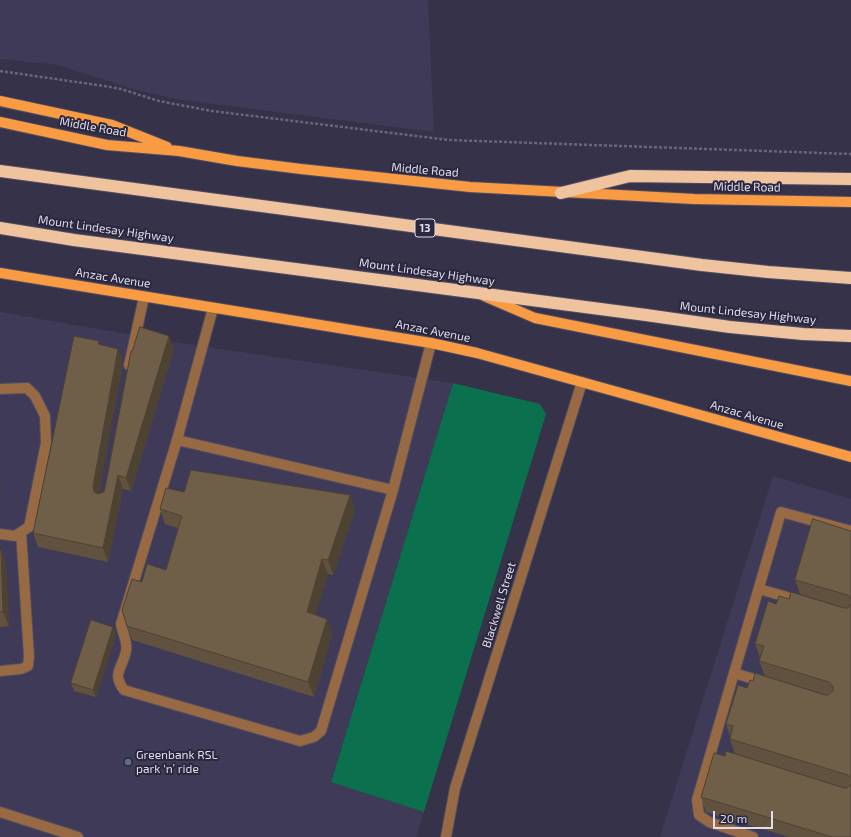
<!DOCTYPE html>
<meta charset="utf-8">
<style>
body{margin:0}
#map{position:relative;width:851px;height:837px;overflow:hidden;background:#353249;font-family:"Exo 2",sans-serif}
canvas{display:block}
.scale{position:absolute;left:713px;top:811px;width:60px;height:18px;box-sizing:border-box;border:2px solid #dfdeed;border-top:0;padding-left:5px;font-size:12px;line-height:14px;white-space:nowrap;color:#dfdeed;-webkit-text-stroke:3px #2b273e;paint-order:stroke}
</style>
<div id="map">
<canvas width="851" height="837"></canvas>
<div class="scale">20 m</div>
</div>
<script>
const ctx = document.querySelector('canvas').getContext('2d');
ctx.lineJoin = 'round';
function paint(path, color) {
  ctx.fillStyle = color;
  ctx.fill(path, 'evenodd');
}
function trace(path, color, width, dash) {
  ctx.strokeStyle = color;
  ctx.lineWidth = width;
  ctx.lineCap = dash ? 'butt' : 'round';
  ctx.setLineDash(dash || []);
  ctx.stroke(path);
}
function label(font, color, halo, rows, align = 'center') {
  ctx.font = font + ' "Exo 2",sans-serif';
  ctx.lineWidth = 4;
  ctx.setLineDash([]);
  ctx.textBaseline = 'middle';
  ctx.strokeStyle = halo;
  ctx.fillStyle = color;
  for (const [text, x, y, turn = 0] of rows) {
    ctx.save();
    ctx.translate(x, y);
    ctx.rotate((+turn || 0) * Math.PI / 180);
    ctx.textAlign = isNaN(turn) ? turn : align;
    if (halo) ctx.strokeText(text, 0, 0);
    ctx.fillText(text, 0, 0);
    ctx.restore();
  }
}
paint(new Path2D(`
 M0,0H428L434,132L175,99L133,89L58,65L0,59Z
 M0,312L180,343L453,383L331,781L424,812L416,837H0Z
 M773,476L851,499V837H660Z`), '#3f3a57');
paint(new Path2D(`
 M453,383L540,404L546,414L424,812L331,782Z`), '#0b704d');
const minor = new Path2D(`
 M213,308L177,440L121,624C122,632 128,642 126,651C123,668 111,673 124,690L300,741L314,737L321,731L393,490L431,343
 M129,365L144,297
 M0,389L27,388L35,396L45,416L46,443L29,527L15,536L0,534
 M177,440L393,490
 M759,589L801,601
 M0,671L21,669L28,666L29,656L21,532
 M734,673L767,683
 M0,812L78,837
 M446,837L455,788L582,382
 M753,837L709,822L699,815L697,800L781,512L851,531`);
const major = new Path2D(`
 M0,101L112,125L167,147
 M0,122L107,145L179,151L237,161L301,169L470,187L694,199L851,202
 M0,273L431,343L477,353L851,457
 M484,296L535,318L851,381`);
const highway = new Path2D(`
 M0,171L702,265L768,272L851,278
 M561,193L630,176L851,179
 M0,228L74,240L646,315L730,327L803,334L851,336`);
trace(minor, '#504e63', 12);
trace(major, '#504e63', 12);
trace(highway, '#504e63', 14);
trace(new Path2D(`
 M0,71L104,86L121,89L159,101L212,111L449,140L851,154`), '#69667b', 2.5, [3, 2]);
trace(minor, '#976a43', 10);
trace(major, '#f89b43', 10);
trace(highway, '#f0c39f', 12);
paint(new Path2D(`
 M100,345L123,362L99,493L104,492L174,349L131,491L123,489L108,562L38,547L33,533Z
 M184,492L355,509L333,575L328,574L315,616L327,619L332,634L314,697L132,640L127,626L142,582L166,570L178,528L165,524L160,509Z
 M851,531V837H789L706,812L701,797L725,756L846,788L735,754L730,739V736L726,724L747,688L753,681L827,695L765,676L759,661L760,658L755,644L776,604L789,599L845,608L800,594L795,580Z
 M0,550H1L6,565L9,626L0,627Z
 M113,627L116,635L96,697L74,691L71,683Z`), '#60523e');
paint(new Path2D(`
 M169,336L174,349L131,491L126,478Z
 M118,349L123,362L98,500L93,486Z
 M0,474L1,494L0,491Z
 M118,475L123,489L108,562L103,548Z
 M350,495L355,509L333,575L328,560Z
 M1,550L6,565L9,626L3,612Z
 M322,559L328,574L312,627L307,612Z
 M327,619L332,634L314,697L308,682Z
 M113,627L116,635L96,697L93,690Z`), '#4e4232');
const building = new Path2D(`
 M140,327L169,336L126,478L118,475L103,548L33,533L74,336L99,341L98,344L118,349L93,486L94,492L98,494L104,492L105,488L131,351H132Z
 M191,470L350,495L328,560L322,559L307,612L327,619L308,682L127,626L122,610L132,579L142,582L147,564L166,570L182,516L160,509L166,488L184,492Z
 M813,519L851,531V599L848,595L795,580Z
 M0,550H1L3,612H0Z
 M791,592L844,608H848L851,604V779L848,775L730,739L733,726L726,724L738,685L747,688L750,680L753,681L755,673L825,695H828L833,691V687L829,682L759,661L764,646L755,644L768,601L776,604L779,596L789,599Z
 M91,620L113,627L93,690L71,683Z
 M726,751L844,788H847L851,784V837H832L701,797L714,753L725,756Z`);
paint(building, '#705f48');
trace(building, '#4e4232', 1);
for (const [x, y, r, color] of [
 [128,762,4,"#5c6f8a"]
]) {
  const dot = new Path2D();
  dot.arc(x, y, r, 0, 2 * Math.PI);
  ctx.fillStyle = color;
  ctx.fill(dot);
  trace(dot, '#2b273e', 1.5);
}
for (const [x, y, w] of [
 [425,228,20]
]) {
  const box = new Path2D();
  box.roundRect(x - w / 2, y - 9, w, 18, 3);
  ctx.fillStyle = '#2b273e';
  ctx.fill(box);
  trace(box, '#dfdeed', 1);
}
label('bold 11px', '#dfdeed', null, [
 ["13",425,228]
]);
label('12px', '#dfdeed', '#2b273e', [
 ["Middle Road",93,127,10],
 ["Middle Road",425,170,5],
 ["Middle Road",747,187,1],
 ["Mount Lindesay Highway",106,229,8],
 ["Mount Lindesay Highway",427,272,8],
 ["Anzac Avenue",113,278,9],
 ["Mount Lindesay Highway",748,313,6],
 ["Anzac Avenue",433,331,11],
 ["Anzac Avenue",747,415,16],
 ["Blackwell Street",499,605,-73]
]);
label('12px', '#dfdeed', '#2b273e', [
 ["Greenbank RSL",136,755],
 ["park ‘n’ ride",136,769]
], 'left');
</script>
